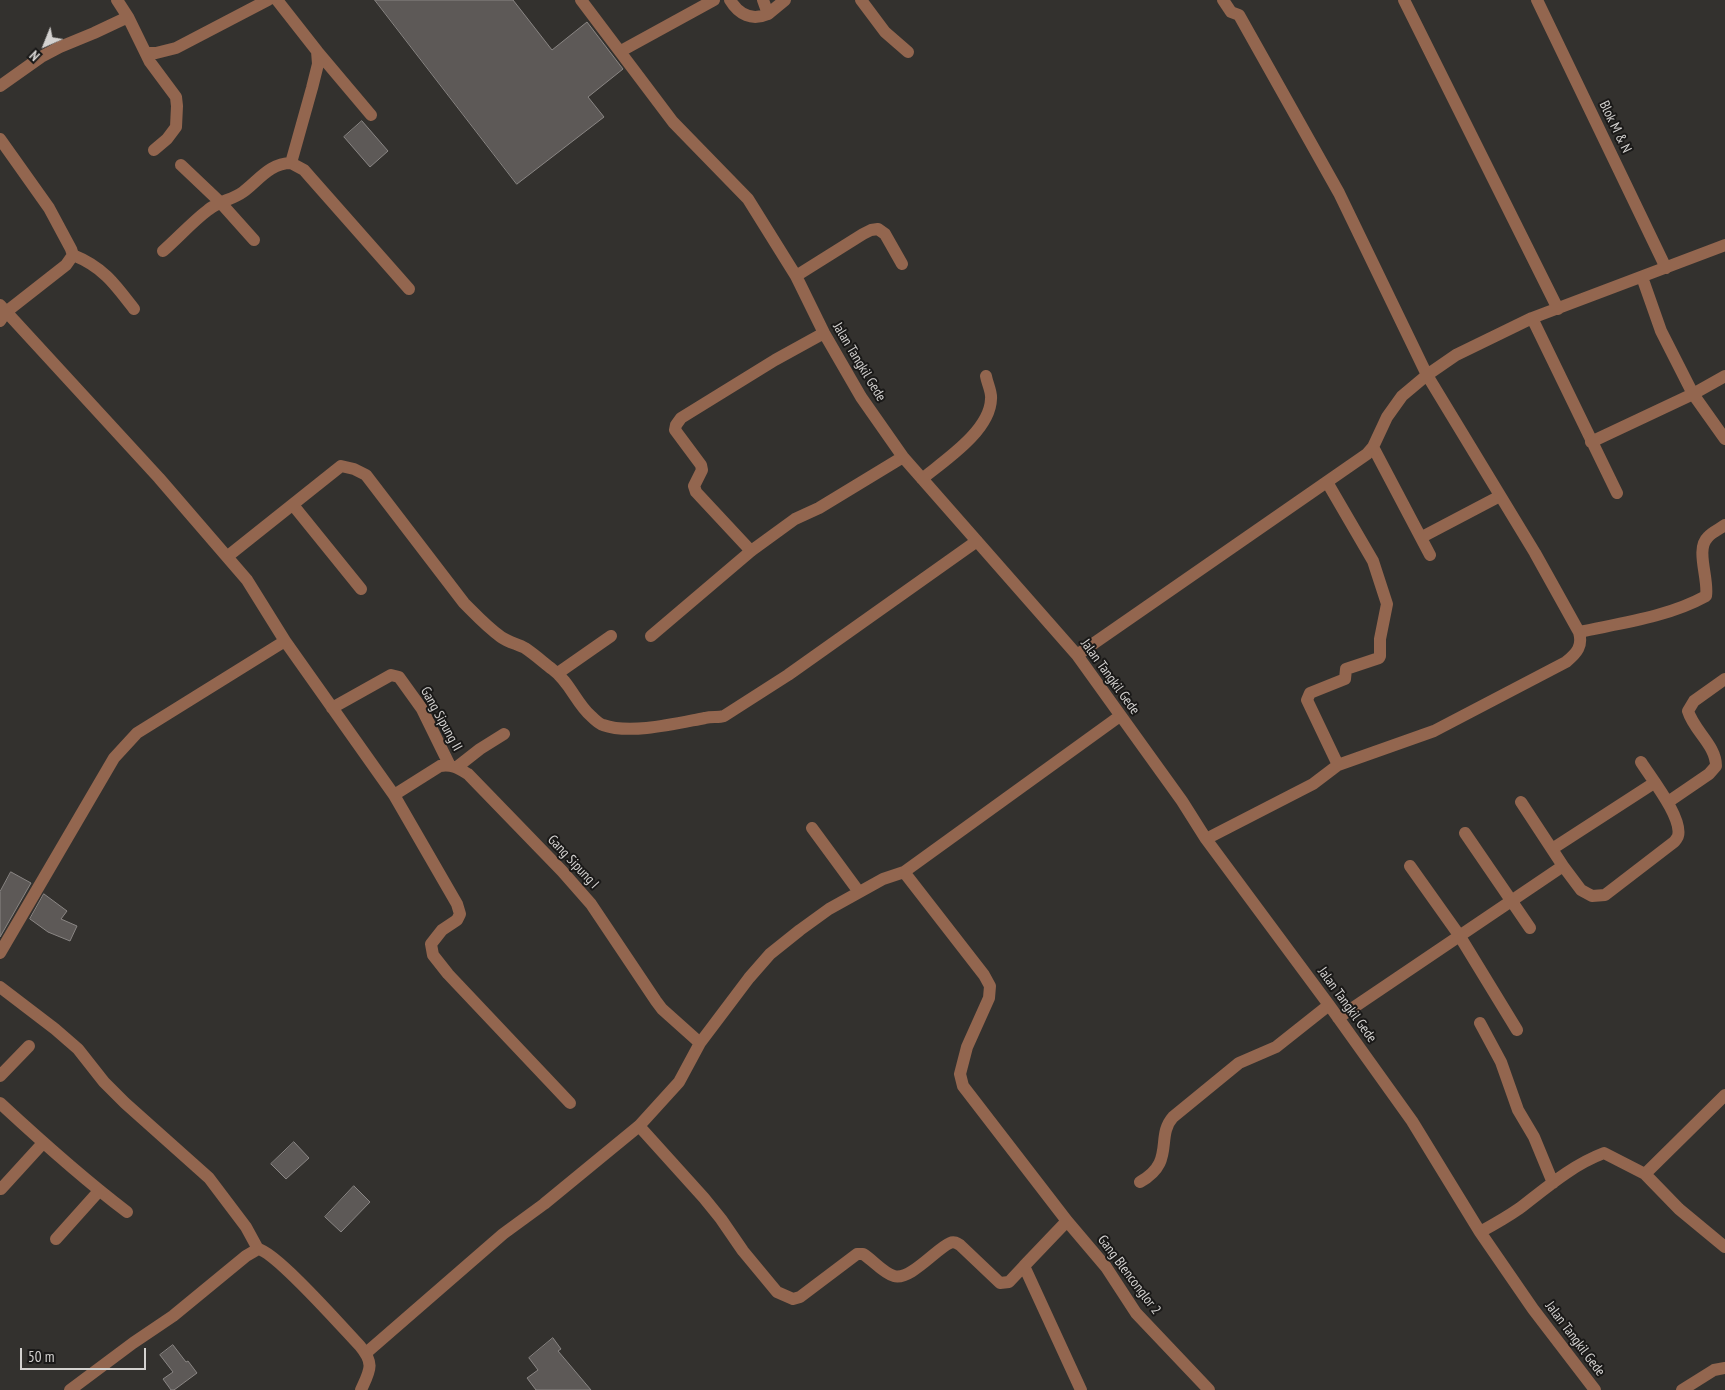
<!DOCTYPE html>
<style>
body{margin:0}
#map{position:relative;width:1725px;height:1390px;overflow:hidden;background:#33312e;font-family:"PT Sans Narrow",sans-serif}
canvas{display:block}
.north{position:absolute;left:20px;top:20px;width:50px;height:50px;-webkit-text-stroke:4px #1a1918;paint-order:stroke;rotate:224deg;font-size:14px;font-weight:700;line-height:20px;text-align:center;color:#d4d2d0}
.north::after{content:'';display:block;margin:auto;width:18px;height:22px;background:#d4d2d0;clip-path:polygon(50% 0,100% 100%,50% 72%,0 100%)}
.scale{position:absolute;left:20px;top:1348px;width:126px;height:22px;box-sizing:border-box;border:2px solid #d4d2d0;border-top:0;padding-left:6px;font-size:15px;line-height:18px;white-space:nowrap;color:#d4d2d0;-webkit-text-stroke:4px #1a1918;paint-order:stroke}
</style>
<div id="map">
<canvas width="1725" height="1390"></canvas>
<div class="north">N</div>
<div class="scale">50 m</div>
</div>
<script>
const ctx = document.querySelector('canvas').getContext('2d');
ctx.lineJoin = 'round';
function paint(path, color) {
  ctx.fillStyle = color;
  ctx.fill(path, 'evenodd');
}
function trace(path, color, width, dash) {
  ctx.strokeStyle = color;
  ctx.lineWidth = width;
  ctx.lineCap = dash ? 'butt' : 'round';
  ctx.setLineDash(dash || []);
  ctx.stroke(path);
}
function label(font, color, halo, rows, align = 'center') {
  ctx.font = font + ' "PT Sans Narrow",sans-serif';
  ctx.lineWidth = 4;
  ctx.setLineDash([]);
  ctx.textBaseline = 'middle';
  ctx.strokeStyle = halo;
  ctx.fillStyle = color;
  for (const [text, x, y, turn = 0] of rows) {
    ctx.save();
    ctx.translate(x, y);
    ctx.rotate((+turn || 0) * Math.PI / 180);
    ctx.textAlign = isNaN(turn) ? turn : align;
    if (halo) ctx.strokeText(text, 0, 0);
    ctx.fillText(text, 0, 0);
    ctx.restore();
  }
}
const building = new Path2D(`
 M375,0H513L552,50L587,22L623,69L588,97L604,117L517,184Z
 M362,121L388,151L370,167L344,137Z
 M11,872L31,883L0,937V892Z
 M44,894L67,911L61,919L77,926L70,941L48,932L30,919Z
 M294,1142L309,1158L286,1179L271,1164Z
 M354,1186L370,1202L341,1232L325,1217Z
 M553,1338L561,1349L558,1351L591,1390H536L527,1378L538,1370L529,1358Z
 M173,1345L186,1362L188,1361L197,1373L174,1390H171L163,1379L173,1372L160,1355Z`);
paint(building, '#5d5957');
trace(building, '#8a8684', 1);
trace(new Path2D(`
 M117,0L128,17L150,62L176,97L177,106L176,127L167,139L154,150
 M277,0L317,51L318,64L312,88L291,163L304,170L311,178L409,289
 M581,0L673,122L748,199L796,276L824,333L861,397L903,457L1077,655L1182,801L1206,839L1329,1005L1412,1121L1480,1232L1533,1309L1595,1390
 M730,0C739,15 752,21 768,14
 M763,0L768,14L785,0
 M861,0L885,32L908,52
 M1223,0L1231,12L1239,15L1339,193L1427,375L1535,553L1579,632C1583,646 1577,653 1566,662L1434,731L1338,765
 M1404,0L1558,309
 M1537,0L1666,268
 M317,51L371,115
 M621,51L714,0
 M146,53H156L176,48L268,0
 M0,86L41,57L60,47L94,33L128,17
 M0,139L49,208L71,249L73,255L66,265L6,312L0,321
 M181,165L220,202L254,240
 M163,251C178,238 192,222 208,210C219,201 232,200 243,192C258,181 270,163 291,163
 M73,255C103,267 115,284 134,309
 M796,276L863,234L871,230L878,229L885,234L902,264
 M1642,277L1661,331L1693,394L1725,439
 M0,305L159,478L247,580L285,641L394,795L457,904L460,914L457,920L442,930L431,944L433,955L448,974L570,1103
 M1532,318L1617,493
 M1591,442L1693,394L1725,376
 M1373,447L1430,555
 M922,479C945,460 990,431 991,399C992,392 987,383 986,376
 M293,505L361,589
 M1422,537L1500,496
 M751,551L696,492L694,486L702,470L701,465L675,430L676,425L681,418L775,360L824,333
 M228,556L341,466L354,469L366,475L464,603C476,615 487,627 501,637C508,642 517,644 525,648C534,654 543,662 552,669C570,682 576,703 591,716C594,719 599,724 603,725C631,735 678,723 705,718C712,716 718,718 724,716L788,675L977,541
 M1579,632C1621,623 1668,617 1706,596C1709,579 1695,549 1708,537C1712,532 1720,529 1725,525
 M651,636L751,551L795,519L819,508L903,457
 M1077,655L1367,454L1373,447L1387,417L1402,396L1427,375L1456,355L1532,318L1725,245
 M558,673L611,636
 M332,708L391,675L399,677L422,709L449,764
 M457,767L480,749L504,734
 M394,795L440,766C452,764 458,768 468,774L562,871L591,904L656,1001L662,1009L700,1043
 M1521,802L1563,866L1581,890L1592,896L1605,895L1674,842C1675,841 1678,837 1678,836C1683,818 1651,778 1641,762
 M1668,802L1709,774L1716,766C1716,745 1694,731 1688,711L1694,701L1725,679
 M812,828L859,892
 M1465,833L1530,928
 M1206,839L1313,784L1338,765L1307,700L1310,693L1345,679L1346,669L1379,658L1380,656V639L1387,604L1373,561L1327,482
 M1552,849L1654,783
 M1410,866L1459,935L1517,1030
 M904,872L984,975L990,986L989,998L967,1047L960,1074L963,1086L1067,1221L1106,1267L1136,1313L1209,1390
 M0,953L114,758L137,733L285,641
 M0,987L55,1029L78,1049L104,1082L125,1103L209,1178L246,1227L258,1249C276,1252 343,1328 360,1346C375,1364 370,1370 361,1390
 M1338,1018L1563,866
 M1480,1023L1501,1062L1518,1110L1534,1137L1553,1183
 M0,1076L29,1046
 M0,1103C41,1141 82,1178 127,1212
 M639,1126L704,1198L721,1219L743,1251L777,1292L793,1299L800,1297L857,1254H863C873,1260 883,1273 894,1276C910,1281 937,1248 950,1243C954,1241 957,1243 960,1245L1000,1283L1009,1282L1024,1266
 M1645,1174L1679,1209L1725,1247
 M1140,1182C1176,1162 1155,1137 1173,1117L1239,1063L1276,1047L1329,1005
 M1,1189L43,1143
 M1067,1221L1024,1266L1081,1390
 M1480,1232C1493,1225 1507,1217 1520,1208C1546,1188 1572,1165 1604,1153L1645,1174L1725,1095
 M56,1239L99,1191
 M366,1353L503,1234L544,1204L639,1126L679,1082L700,1043L749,978L770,954L800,930L829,909L883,879L904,872L1120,716
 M70,1390L133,1343L173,1316L246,1256L258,1249
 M1682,1390L1714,1370L1725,1368`), '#93664f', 12);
label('14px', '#d4d2d0', '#1a1918', [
 ["Blok M & N",1615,127,64],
 ["Jalan Tangkil Gede",859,362,59],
 ["Jalan Tangkil Gede",1110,677,54],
 ["Gang Sipung II",441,719,61],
 ["Gang Sipung I",573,862,47],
 ["Jalan Tangkil Gede",1347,1005,54],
 ["Gang Blenconglor 2",1129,1275,53],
 ["Jalan Tangkil Gede",1575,1339,53]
]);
</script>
